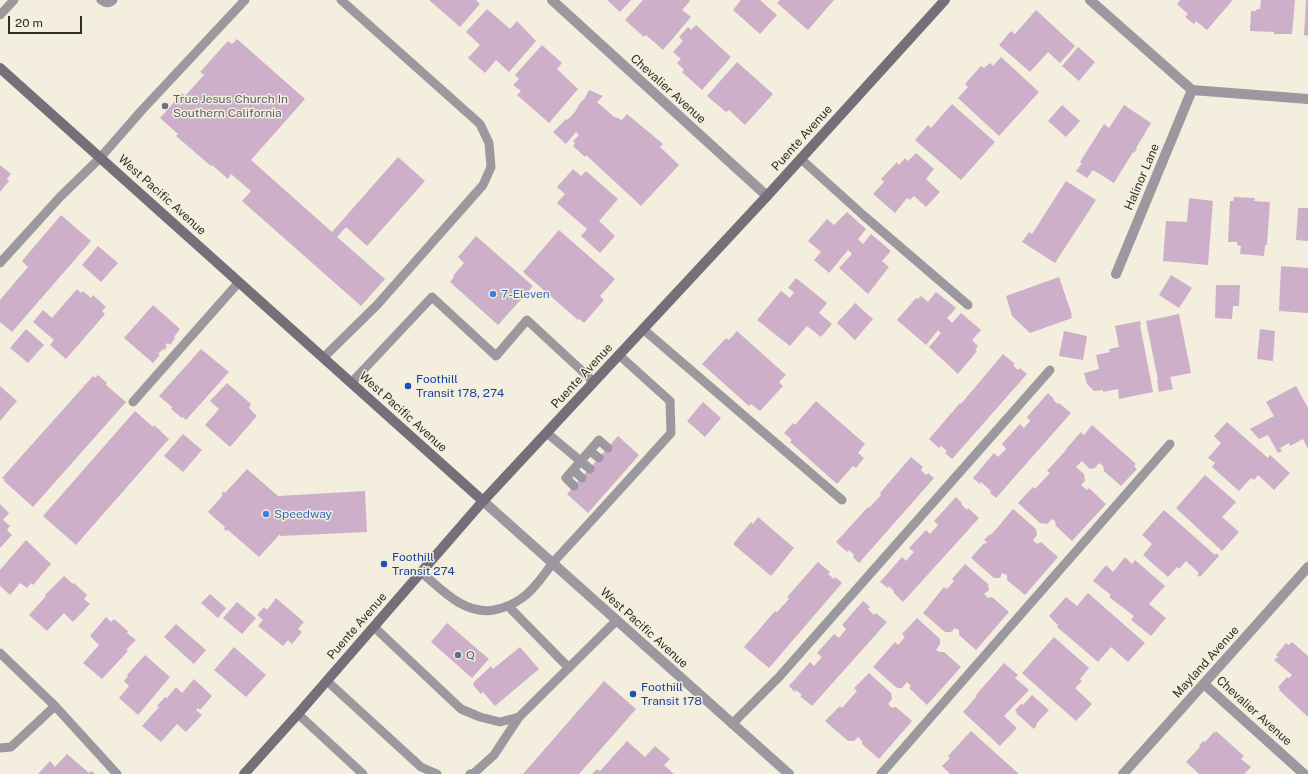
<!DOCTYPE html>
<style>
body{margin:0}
#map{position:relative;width:1308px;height:774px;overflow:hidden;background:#f3eedd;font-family:"Public Sans",sans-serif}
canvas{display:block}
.scale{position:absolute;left:8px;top:16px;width:74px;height:18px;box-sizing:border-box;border:2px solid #302e27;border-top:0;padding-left:5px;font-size:12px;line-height:14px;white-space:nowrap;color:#302e27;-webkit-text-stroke:3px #f3eedd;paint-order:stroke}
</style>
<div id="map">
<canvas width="1308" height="774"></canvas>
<div class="scale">20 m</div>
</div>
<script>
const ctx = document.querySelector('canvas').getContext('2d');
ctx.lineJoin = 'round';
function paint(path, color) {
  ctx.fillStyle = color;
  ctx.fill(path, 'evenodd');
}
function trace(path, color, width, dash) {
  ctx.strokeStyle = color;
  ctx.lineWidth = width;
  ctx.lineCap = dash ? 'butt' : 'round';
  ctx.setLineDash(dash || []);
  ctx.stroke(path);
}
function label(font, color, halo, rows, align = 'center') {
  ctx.font = font + ' "Public Sans",sans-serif';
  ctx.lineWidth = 3;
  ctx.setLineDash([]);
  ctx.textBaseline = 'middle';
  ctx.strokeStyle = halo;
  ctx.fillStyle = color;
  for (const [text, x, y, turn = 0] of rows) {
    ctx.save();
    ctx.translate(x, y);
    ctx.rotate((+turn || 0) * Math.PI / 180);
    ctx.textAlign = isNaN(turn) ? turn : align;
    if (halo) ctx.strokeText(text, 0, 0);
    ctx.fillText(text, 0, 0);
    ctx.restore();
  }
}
paint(new Path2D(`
 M429,0H476L480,4L460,27Z
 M607,0H631L620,12Z
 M643,0H689L690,1L682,10L691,17L663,50L646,35L644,37L625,20Z
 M741,0H760L777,15L760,34L733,10Z
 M780,0H834L808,30L777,3Z
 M1180,0H1231L1232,1L1207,30L1196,21L1194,24L1185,17L1188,14L1177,4Z
 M1261,0H1295L1292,34H1274V32L1250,31L1251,11H1256L1257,9H1260Z
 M1306,0H1308V36L1304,35Z
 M487,9L510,29L517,21L536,41L509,72L496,60L485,73L468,58L480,45L466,32Z
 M1036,10L1075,46L1060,63L1048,52L1030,72L999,45L1011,31L1015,34Z
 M696,25L731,57L702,90L682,72L684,70L677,63L681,59L673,52L683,41L679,37L688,27L691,30Z
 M237,39L305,99L251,160L332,232L398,157L425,181L367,246L346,227L337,237L385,279L361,306L242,201L251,191L231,174L228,179L212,165L211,166L176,136L178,134L160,118L182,93L185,96L204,75L200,72L228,41L232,44Z
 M542,45L562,63L557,69L578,89L549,123L517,95L521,91L513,85L519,79L515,75Z
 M1078,47L1095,62L1079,81L1062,66Z
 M1001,57L1039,92L999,136L958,98L968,87L965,84L981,66L984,68L990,63L993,66Z
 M737,62L773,94L745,125L729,110L726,112L707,96Z
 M589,90L603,96L597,102L613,116L622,120L627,114L663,144L660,147L679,165L641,206L586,155L585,157L573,146L575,143L573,141L579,135L576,132L566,144L553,132L566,119L567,120L575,112L580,103L585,98Z
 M952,104L995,142L961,180L915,140L928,125L931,128Z
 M1062,105L1080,121L1066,137L1048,121Z
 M1124,105L1151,123L1136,148L1137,149L1134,153L1133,152L1114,183L1093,170L1087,178L1076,171L1082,163L1080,162L1104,124L1109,128Z
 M916,153L934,169L926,179L940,192L926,207L914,196L910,200L907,198L895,213L873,194L884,182L881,179L897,162L899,165L905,158L908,161Z
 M0,165L11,174L7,179L9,181L0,192Z
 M573,169L581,176L586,171L618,199L599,221L615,236L600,253L581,236L587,229L557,203L565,194L557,187Z
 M1066,181L1096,200L1055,263L1022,242L1029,232L1032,234Z
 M1234,197L1255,198L1254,201L1270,202L1267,245H1265L1264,256L1240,254L1241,246L1237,245V242H1228L1230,201H1233Z
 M1189,198L1213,201L1208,265L1163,261L1166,221L1187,222Z
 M1298,208H1308V241L1296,240Z
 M847,212L866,229L858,239L863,244L871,234L891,251L882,261L889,267L868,294L839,268L852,254L848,250L829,273L814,260L821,252L808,241L827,219L834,225Z
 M61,215L91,241L12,332L0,322V300L28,267L22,261Z
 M559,230L615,279L600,296L604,300L584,323L579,319L578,320L523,272Z
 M476,236L533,286L498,325L450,282L454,277L453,276L464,263L458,257Z
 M98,246L118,263L101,282L82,265Z
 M1281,266L1308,268V313L1279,311Z
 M1171,275L1192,288L1179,308L1159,295Z
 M1059,277L1072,315H1071L1072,318L1030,333L1012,316L1006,296Z
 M796,278L827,303L819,313L832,324L821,337L807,326L790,346L757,320L781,291L790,298L794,292L788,288Z
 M1216,285H1240L1239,306H1233L1232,319L1215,318Z
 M77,289L81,293L83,291L91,298L93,295L106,307L102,311L105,314L66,359L50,345L54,340L33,322L43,310L52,318Z
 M936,292L956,308L947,318L952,323L961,313L981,330L972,340L978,346L975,350L977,351L958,374L929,347L941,333L938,330L926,345L897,320L916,298L918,299L921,296L928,302Z
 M855,303L873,319L855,340L837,323Z
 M153,305L180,329L174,337L175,338L170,345L168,343L165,345L167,347L164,350L163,349L158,354L160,355L153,363L124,338Z
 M1179,314L1191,373L1170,377L1173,389L1159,392L1157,380H1158L1146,321Z
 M1140,321L1141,325H1140L1153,392L1119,399L1118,389L1103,392V390L1094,391L1087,384L1084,373L1099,369L1096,355L1110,352L1109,349L1119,347L1115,326Z
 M26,329L44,345L28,363L10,348Z
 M1260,329L1275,331L1273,361L1257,359Z
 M737,331L786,375L779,382L783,386L760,411L751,404L749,406L702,364L726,338L729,340Z
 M1064,331L1087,336L1083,360L1059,356Z
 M201,349L229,372L186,420L183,417L182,418L171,409L172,407L159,396Z
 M1003,354L1015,364L1013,365L1018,370L1020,368L1027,374L952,459L945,453L947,451L941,446L939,448L929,439L960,403L961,404Z
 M98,375L107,383L106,385L126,402L33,507L4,481L5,480L2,478L93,376L95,378Z
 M227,383L251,404L249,408L257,416L230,447L205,425L219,409L210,401Z
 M0,386L17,401L0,421Z
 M1296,386L1308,408V449L1303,439L1290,446L1289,443L1280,448L1282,451L1278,453L1268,435L1259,439L1250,429L1274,416L1266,402Z
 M1048,393L1054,399L1053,400L1058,404L1059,403L1071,413L996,498L990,493L991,491L981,482L980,484L973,478L994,453L998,457L1006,449L1002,444L1020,424L1024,428L1030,421L1027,417Z
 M816,401L865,444L858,453L864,458L856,468L853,466L837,484L790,442L792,440L784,433L793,423L795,425Z
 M703,402L721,418L705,437L687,421Z
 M135,411L153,427L154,425L169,439L76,545L43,516Z
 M1227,422L1268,458L1270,455L1290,473L1274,490L1258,475L1254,480L1251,478L1239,491L1212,467L1215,463L1208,458L1221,443L1214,436Z
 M1092,425L1136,464L1134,466L1137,469L1121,486L1104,471L1103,466L1099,463L1095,468L1090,469L1082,461L1076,467L1084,474L1085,481L1081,485L1087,490L1089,488L1106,504L1072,541L1056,526L1055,521L1052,519L1047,524L1040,523L1018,503L1033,487L1035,489L1050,473L1047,471L1067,449H1066L1081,432L1084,435Z
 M183,434L202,450L183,472L164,456Z
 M618,436L639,455L588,513L567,494Z
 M911,457L923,467L921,470L926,475L928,473L934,478L859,563L853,557L854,555L849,550L847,552L836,542L868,507L869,508L881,495L880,493Z
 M247,469L278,496L365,491L367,532L280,536V534L259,557L228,530L226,531L224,529L225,527L208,512L223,495L221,494L224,491L225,493Z
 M1205,475L1236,502L1222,517L1239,532L1222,551L1176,508Z
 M956,497L962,503L961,504L967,510L968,508L979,518L903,602L893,592L894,591L889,586L888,588L880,582L902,557L906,561L914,552L909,548L926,530L930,534L938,525L934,521Z
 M0,504L9,513L3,520L10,526L7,530L12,535L0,548Z
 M1013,509L1036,529L1037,535L1033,540L1037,544L1041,542L1058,557L1025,595L1007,580V575L1002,573L1000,578H994L971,558L984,543L985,544L987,542L984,540L990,534L991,535Z
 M1164,510L1215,555L1216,553L1219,556L1200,577L1197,575L1199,573L1186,561L1179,569L1177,567L1168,577L1143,555L1152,544L1142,535Z
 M758,517L794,548L771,576L733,544L751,522L753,524Z
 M26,540L51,564L33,585L31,583L27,588L20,583L10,595L0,586V570Z
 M1125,557L1132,564L1135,560L1165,586L1149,604L1166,618L1151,636L1131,620L1134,616L1109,597L1111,595L1093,581L1106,565L1113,572Z
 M818,562L830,572L828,574L834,579L835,577L842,583L769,668L744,647L775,611L777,612L789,599L787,597Z
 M965,564L988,584L989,590L984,594L988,598L992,597L1009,612L976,650L959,635V630L955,628L951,632H945L923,613L944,587L947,589L954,581L952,579Z
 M64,576L73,584L74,583L87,595L84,599L90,604L73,622L64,613L47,631L29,615L46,596L45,595Z
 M1088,593L1145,643L1128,662L1111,647L1098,662L1057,627L1058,625L1049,616L1066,597L1077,606Z
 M210,594L226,608L218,618L201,603Z
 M276,598L304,622L298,629L302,632L292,644L288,640L283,646L258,626L263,620L257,615L264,607L267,610Z
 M863,601L870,607L868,609L874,615L876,613L887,622L812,706L800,696L802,695L796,690L795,692L789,686L810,662L814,666L822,657L817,653L834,634L839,638L846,629L842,625Z
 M237,602L256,618L242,634L223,618Z
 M106,617L111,622L114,619L128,631L127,633L136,640L126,650L128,651L102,679L83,663L99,645L90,636Z
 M917,618L940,639V644L936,650L940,652H944L961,667L927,705L909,688L911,686L907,682L902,688H897L873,667L895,642L898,645L905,637L902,634Z
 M447,623L489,659L472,678L431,642Z
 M176,624L206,650L194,664L164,637Z
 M1054,637L1089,668L1080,679L1082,681L1075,688L1092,704L1076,721L1022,673Z
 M1292,642L1308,656V717L1279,690L1280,688L1278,687L1287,677L1289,678L1292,675L1274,660L1278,657L1276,655L1286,643L1289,645Z
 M234,647L266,675L246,697L214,670Z
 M520,647L539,669L495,706L483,692L481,694L473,685L474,682L491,666L493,669Z
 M145,655L170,677L138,715L119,698L129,686L124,681L128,676L127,675Z
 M1004,663L1018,675L1015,678L1029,690L1004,716L1017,728L1000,746L963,712L977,696L976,695Z
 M869,673L891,693L892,699L888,704L892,708L896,707L912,721L879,759L862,744V741L858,737L854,741H848L825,721L840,706L842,708L857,691L854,688Z
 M194,679L212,696L200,710L198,708L196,710L202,715L186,732L177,724L161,742L142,726L159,707L157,706L165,697L167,698L176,687L182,693Z
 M604,681L636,709L579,774H523Z
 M1032,695L1049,710L1036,724L1037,725L1034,729L1016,713L1017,712L1015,710L1021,704L1023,705Z
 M971,731L1019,774H950L942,766L950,758L948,756Z
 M1216,731L1244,756L1241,759L1251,767L1244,774H1199L1186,762L1200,747L1199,746L1203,741L1205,742L1214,732L1215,733Z
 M627,741L645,757L655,746L670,759L664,765L674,774H592L597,769L600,771Z
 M67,754L89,773L91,771L95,774H38L50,761L55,767Z`), '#cdafc9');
trace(new Path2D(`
 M101,0C105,3 109,4 113,0
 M0,15L14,0
 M801,159L863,215L968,305
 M0,263L60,197L100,158L142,110L245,0
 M643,329L842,500
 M323,358L377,305L483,185L491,167L489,143L480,124L341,0
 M351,383L432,297L496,356L527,320L594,382
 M133,402L239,282
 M547,433L590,469
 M590,451L599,458
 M573,470L582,478
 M574,486L566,478L599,440L608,448
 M421,572C442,590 464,615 494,610C504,608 514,604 522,598C537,588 546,570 558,557C596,516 634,474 671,433L670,401L619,355
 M508,606L569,668
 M374,627L461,709L480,717L500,722L519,717L617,620
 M0,653L55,706L117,774
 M327,681L421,767L437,774
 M298,714L363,774
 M732,724L779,677L1050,370
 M0,748L11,747L55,706
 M470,774L474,773L494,755L519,717
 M881,774L1170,444`), '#9b989f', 9);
trace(new Path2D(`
 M552,0L767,196
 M1090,0L1192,90L1308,99
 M1116,274L1192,90
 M1204,684L1304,774
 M1123,774L1308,567`), '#9b989f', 10);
trace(new Path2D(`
 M483,501L789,774`), '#9b989f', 10);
trace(new Path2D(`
 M0,68L483,501
 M244,774L298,714L483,501L767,196L945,0`), '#746f78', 10);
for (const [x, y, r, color] of [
 [165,106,4,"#6b7280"],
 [493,294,4,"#3f7fe0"],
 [408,386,4,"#1a4fb4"],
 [266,514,4,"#3f7fe0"],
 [384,564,4,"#1a4fb4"],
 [458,655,4,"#5c6f8a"],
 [633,694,4,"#1a4fb4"]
]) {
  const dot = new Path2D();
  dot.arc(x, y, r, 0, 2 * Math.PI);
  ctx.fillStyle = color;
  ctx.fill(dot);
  trace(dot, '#f3eedd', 1.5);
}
label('12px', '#302e27', '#f3eedd', [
 ["Chevalier Avenue",668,89,42],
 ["Puente Avenue",802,138,-48],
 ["Halinor Lane",1142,177,-67],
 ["West Pacific Avenue",162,195,42],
 ["Puente Avenue",582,376,-47],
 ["West Pacific Avenue",403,412,42],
 ["Puente Avenue",357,626,-49],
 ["West Pacific Avenue",644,628,42],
 ["Mayland Avenue",1206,662,-48],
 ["Chevalier Avenue",1254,711,42]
]);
label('12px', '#5b616d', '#f3eedd', [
 ["True Jesus Church In",173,99],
 ["Southern California",173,113]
], 'left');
label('12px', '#366cbe', '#f3eedd', [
 ["7-Eleven",501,294],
 ["Speedway",274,514]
], 'left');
label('12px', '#164399', '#f3eedd', [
 ["Foothill",416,379],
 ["Transit 178, 274",416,393],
 ["Foothill",392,557],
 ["Transit 274",392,571],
 ["Foothill",641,687],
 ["Transit 178",641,701]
], 'left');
label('12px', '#4e5e75', '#f3eedd', [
 ["Q",466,655]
], 'left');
</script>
